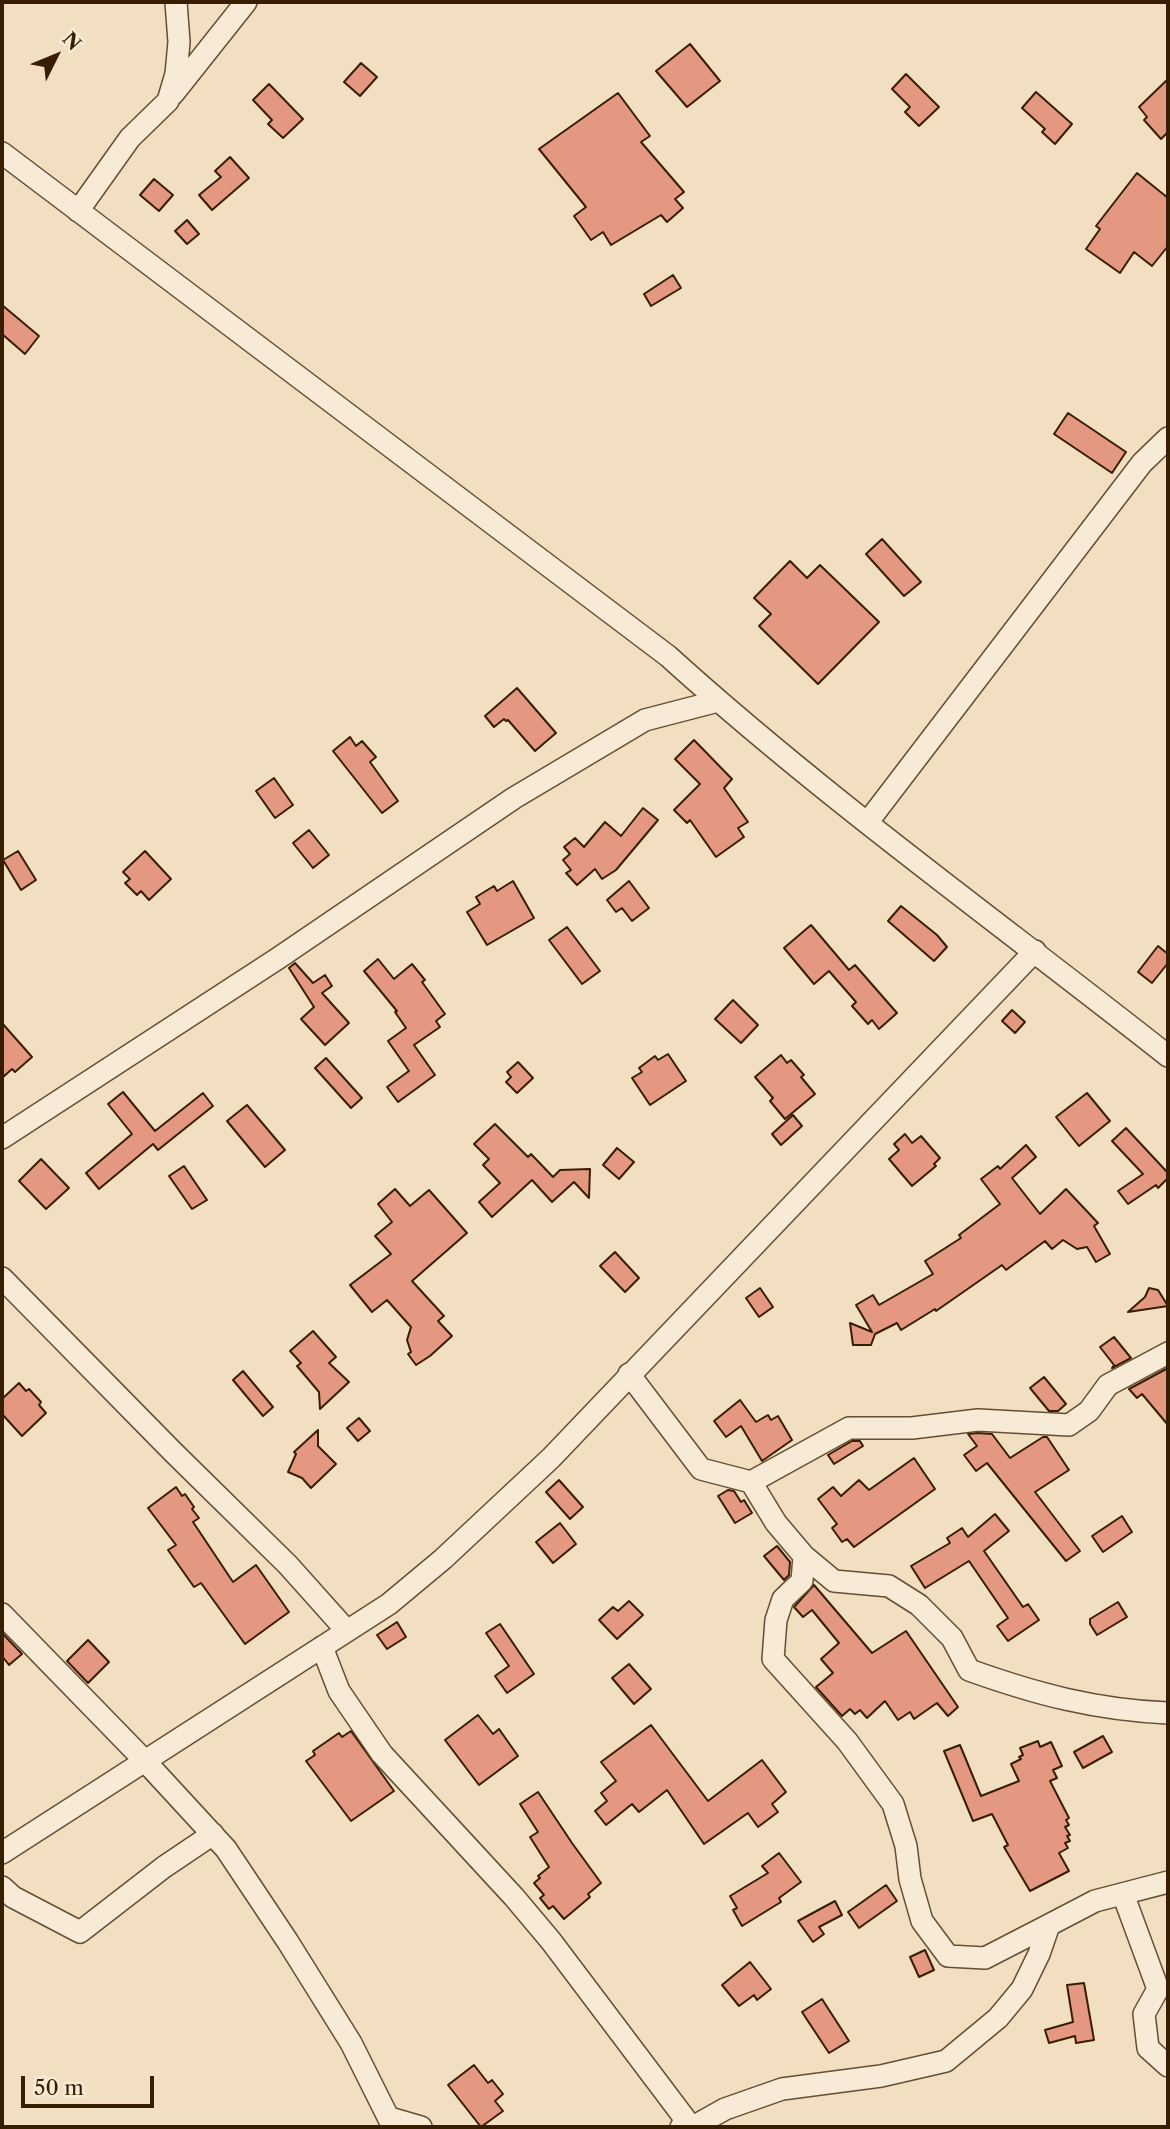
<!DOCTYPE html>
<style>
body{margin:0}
#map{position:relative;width:1170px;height:2129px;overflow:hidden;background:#f2dec1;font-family:"Libre Caslon Text",serif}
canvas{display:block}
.frame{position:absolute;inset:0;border:4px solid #381e00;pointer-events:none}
.north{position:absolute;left:21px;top:21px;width:70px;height:70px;-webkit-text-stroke:5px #f7ead7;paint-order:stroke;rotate:47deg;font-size:19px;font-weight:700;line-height:28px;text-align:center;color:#381e00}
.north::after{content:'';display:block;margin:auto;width:24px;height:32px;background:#381e00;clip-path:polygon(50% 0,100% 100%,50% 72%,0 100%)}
.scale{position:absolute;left:21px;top:2076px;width:133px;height:32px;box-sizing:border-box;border:4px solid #381e00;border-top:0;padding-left:9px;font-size:21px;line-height:24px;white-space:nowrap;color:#381e00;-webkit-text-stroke:5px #f7ead7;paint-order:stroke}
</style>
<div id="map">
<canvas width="1170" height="2129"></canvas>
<div class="frame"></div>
<div class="north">N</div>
<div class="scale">50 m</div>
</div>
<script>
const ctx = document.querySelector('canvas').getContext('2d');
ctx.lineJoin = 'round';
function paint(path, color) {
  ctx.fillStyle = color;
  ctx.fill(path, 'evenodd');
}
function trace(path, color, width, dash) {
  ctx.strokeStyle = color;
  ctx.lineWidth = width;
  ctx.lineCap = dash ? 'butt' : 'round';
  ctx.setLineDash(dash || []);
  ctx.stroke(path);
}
const building = new Path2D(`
 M690,44L720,81L687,107L656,71Z
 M361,63L377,77L360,96L344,82Z
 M906,74L939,107L919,126L905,112L910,107L892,89Z
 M1168,79V132L1161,139L1144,120L1147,117L1139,107Z
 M269,84L303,119L283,138L268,124L272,120L253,100Z
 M1036,92L1072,124L1055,144L1042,132L1045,129L1022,108Z
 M618,93L650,136L641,142L684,192L675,199L683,208L667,222L661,215L611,245L603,232L591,240L574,216L586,207L539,149Z
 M230,157L249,178L212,210L199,195L221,177L215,171Z
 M1137,173L1168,198V246L1152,266L1134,252L1120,273L1086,249L1100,229L1096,226Z
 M154,179L173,195L159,211L140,195Z
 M187,220L199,234L187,244L175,231Z
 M673,275L681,288L651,306L644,294Z
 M2,305L39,336L25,354L2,334Z
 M1068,413L1126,452L1112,473L1054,434Z
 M882,539L921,582L904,596L866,554Z
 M790,561L807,578L820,565L879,622L818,684L759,626L771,614L754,598Z
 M517,688L556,733L535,751L508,720L506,721L504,719L494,727L485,716Z
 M350,737L356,746L362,741L376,757L370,762L398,801L382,813L333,751Z
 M694,740L732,779L724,788L748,822L738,828L744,837L716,857L690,820L687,823L674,810L700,784L675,759Z
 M274,778L293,805L275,818L256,791Z
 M643,808L658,820L616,870L602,879L595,869L577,885L566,873L571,870L563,860L570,854L564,847L575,838L584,847L605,822L621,836Z
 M309,830L329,855L313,868L293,843Z
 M18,851L36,880L21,890L3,860Z
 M145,851L171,879L149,900L141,891L137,895L125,883L130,879L123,872Z
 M513,881L534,918L487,945L467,912L480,904L476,897L494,886L497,891Z
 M629,881L649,908L632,921L622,908L616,912L607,900Z
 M901,906L937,935L947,947L934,961L888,921Z
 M811,925L849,970L855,965L897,1013L879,1029L872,1020L868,1024L852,1006L856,1002L829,971L814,984L784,948Z
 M567,927L600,971L582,984L549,940Z
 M1158,946L1168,954V963L1152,983L1138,972Z
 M378,959L394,979L412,964L425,980L422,982L445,1014L436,1021L440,1027L414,1045L435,1075L398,1102L387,1087L409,1071L388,1041L406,1028L395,1012L397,1011L364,971Z
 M295,963L313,983L325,975L332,986L322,993L349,1023L325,1045L301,1019L314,1007L289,968Z
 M733,1000L758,1025L741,1043L715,1019Z
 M1012,1010L1025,1022L1015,1033L1002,1021Z
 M2,1023L32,1057L15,1072L12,1069L2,1078Z
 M668,1054L686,1081L650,1105L632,1078L642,1072L639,1068L655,1056L658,1060Z
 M781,1055L787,1063L791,1060L804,1075L801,1077L815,1094L785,1119L770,1101L773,1098L755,1077Z
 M326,1058L362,1098L351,1108L315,1068Z
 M518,1062L533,1078L517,1093L506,1082L511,1077L507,1072Z
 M123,1092L155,1131L203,1093L213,1106L158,1150L153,1144L99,1189L86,1173L132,1134L108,1104Z
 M1087,1093L1110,1121L1079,1146L1056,1117Z
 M247,1105L285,1150L265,1167L227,1121Z
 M793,1115L802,1126L781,1145L772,1134Z
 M495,1124L528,1157L531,1154L553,1177L560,1170L590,1169L589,1198L574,1182L552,1202L532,1180L492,1217L479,1202L500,1183L483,1165L489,1159L474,1144Z
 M1126,1128L1168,1173V1178L1158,1188L1156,1185L1128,1204L1118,1191L1143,1174L1112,1141Z
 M905,1134L912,1143L921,1136L940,1158L934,1164L936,1166L912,1186L889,1159L899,1150L894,1144Z
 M1026,1145L1036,1157L1012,1178L1040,1214L1066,1189L1098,1223L1094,1226L1110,1254L1096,1262L1087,1247L1077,1249L1063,1240L1052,1249L1045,1241L1006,1270L1002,1265L936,1311L935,1309L901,1330L897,1323L875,1334L871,1345H853L850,1323L872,1332L856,1305L873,1295L879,1305L933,1274L925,1261L961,1238L959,1235L1000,1204L981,1179L998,1166L1000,1169Z
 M617,1148L634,1162L619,1179L603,1165Z
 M41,1159L69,1188L46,1209L19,1181Z
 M184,1166L207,1200L192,1209L169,1176Z
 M395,1189L410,1206L429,1190L467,1233L412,1281L444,1316L438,1321L452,1336L430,1356L416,1365L408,1354L411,1352L407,1340L411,1327L387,1300L372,1312L350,1285L391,1254L375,1236L392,1222L378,1204Z
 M615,1252L639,1278L625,1292L600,1266Z
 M760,1288L773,1307L759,1317L746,1298Z
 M1149,1288L1158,1290L1168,1306L1128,1312L1145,1297Z
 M313,1331L336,1357L329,1363L349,1382L320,1409L319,1392L297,1366L301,1363L290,1351Z
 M1114,1337L1131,1358L1112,1368L1114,1365L1100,1347Z
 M1168,1368V1425L1142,1394L1137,1398L1129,1389Z
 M243,1371L273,1407L263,1416L233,1380Z
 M1044,1377L1066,1404L1058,1411H1049L1030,1388Z
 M19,1383L26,1391L29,1389L41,1402L39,1405L46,1413L22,1436L2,1414V1399Z
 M740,1400L756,1422L768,1415L771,1420L778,1416L792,1440L762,1461L741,1426L726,1437L714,1421Z
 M359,1418L370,1431L358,1441L347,1428Z
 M318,1430V1446L336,1464L311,1488L302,1478L288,1472L296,1454L294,1452Z
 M978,1433L992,1434L1010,1458L1043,1437H1047L1069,1470L1035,1492L1080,1551L1066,1561L987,1463L976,1471L964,1455L977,1446L968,1434Z
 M852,1441H860L863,1446L834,1464L828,1455Z
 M914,1458L935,1489L854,1547L847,1539L842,1542L832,1528L837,1524L818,1499L833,1487L841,1496L859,1480L869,1490Z
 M559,1480L583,1507L570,1519L546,1492Z
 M176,1487L182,1496L185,1494L194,1507L192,1509L199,1518L193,1522L233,1582L256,1565L289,1612L245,1644L201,1583L194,1587L168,1550L176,1545L148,1508Z
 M728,1490L734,1491L741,1502L744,1500L752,1513L735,1523L718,1496Z
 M995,1514L1009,1531L984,1551L1023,1607L1028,1604L1039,1620L1008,1641L997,1626L1008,1618L969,1561L925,1588L911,1566L950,1543L947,1538L962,1528L968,1537Z
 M1122,1516L1132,1532L1103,1552L1092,1536Z
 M560,1523L576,1544L553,1563L536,1542Z
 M777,1546L790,1562L789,1575L784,1580L764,1556Z
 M814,1585L872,1653L906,1631L958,1707L948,1716L937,1703L914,1719L910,1712L898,1720L885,1701L867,1718L860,1710L855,1714L850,1709L842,1716L816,1687L833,1673L821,1659L839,1643L812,1610L803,1617L794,1607Z
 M629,1601L643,1615L617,1639L599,1620L613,1607L618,1611Z
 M1118,1602L1127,1617L1097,1635L1090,1624V1619Z
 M397,1622L406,1637L387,1649L377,1635Z
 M500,1624L534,1674L507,1693L495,1676L509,1666L486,1633Z
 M2,1633L22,1654L9,1665L2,1656Z
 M88,1640L109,1662L88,1683L67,1661Z
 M629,1664L651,1689L634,1704L612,1678Z
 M478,1715L493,1734L499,1729L518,1756L479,1785L445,1740Z
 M651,1725L708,1801L762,1760L786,1792L772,1804L778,1812L758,1827L748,1813L704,1844L667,1790L639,1812L632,1804L606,1825L595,1811L607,1801L601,1793L616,1781L601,1762Z
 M351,1731L394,1791L351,1821L306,1761L315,1755L313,1751L339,1733L342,1737Z
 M1103,1736L1112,1752L1083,1768L1074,1752Z
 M1038,1741L1040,1747L1051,1742L1062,1766L1053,1770L1057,1778L1050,1781L1069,1818L1066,1820L1069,1825L1065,1827L1070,1835L1067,1836L1070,1841L1065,1843L1068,1848L1059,1853L1069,1871L1030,1891L1004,1847L1008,1845L992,1814L973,1821L944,1751L960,1745L981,1796L1019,1781L1011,1764L1021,1759L1019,1757L1023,1755L1020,1748Z
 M538,1792L572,1843L601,1883L588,1894L590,1897L564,1919L553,1906L549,1909L540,1898L544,1895L534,1883L540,1878L538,1876L549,1867L530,1837L538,1832L520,1804Z
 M779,1853L801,1882L779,1898L781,1902L742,1926L733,1910L737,1908L730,1896L768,1873L762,1866Z
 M886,1885L897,1901L859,1928L848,1912Z
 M835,1901L842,1915L819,1927L824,1934L813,1942L798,1921Z
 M925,1950L934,1970L919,1977L910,1957Z
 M750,1962L771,1989L757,2000L754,1995L739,2006L722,1985Z
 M1084,1983L1094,2040L1076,2043L1075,2036L1049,2043L1045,2030L1073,2022L1067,1985Z
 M822,1999L849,2041L829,2053L802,2012Z
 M474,2065L488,2083L492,2080L503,2094L495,2101L503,2111L481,2127L448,2085Z`);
paint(building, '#e49882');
trace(building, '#381e00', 2);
const minor = new Path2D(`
 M173,94L246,2
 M2,153L668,656C826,799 1001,924 1168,1056
 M78,211L130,138L168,101L176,74L179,42L176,2
 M867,823L1142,463L1168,438
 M2,1138L277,959L514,798L645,720L718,701
 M2,1278L173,1452L288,1565L347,1631
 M629,1374L701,1469L751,1482L776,1523L804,1556L834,1581L889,1586L919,1605L952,1638L969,1670C1036,1694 1096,1710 1168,1713
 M751,1482L849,1428H912L978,1420L1069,1425L1089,1411L1108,1385L1168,1353
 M804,1556L802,1581L783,1599L776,1620L773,1659L847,1741L893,1804L906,1846L910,1879L922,1921L948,1956L985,1958L1049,1925
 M2,1614L144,1760L226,1849L288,1942L351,2043L393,2127
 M322,1647L339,1691L382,1754L514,1897L551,1941L686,2120L681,2127
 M2,1853L389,1604L443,1559L551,1458L1035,951
 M2,1887L13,1897L80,1932L164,1867L213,1834
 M1123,1894L1158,1989L1144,2014L1148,2048L1168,2066
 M390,2118L421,2127
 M693,2127L725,2109L782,2089L881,2076L946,2061L998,2018L1022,1989L1039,1954L1049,1925L1095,1901L1168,1882`);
trace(minor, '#664e30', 24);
trace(minor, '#f7ead7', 21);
</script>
